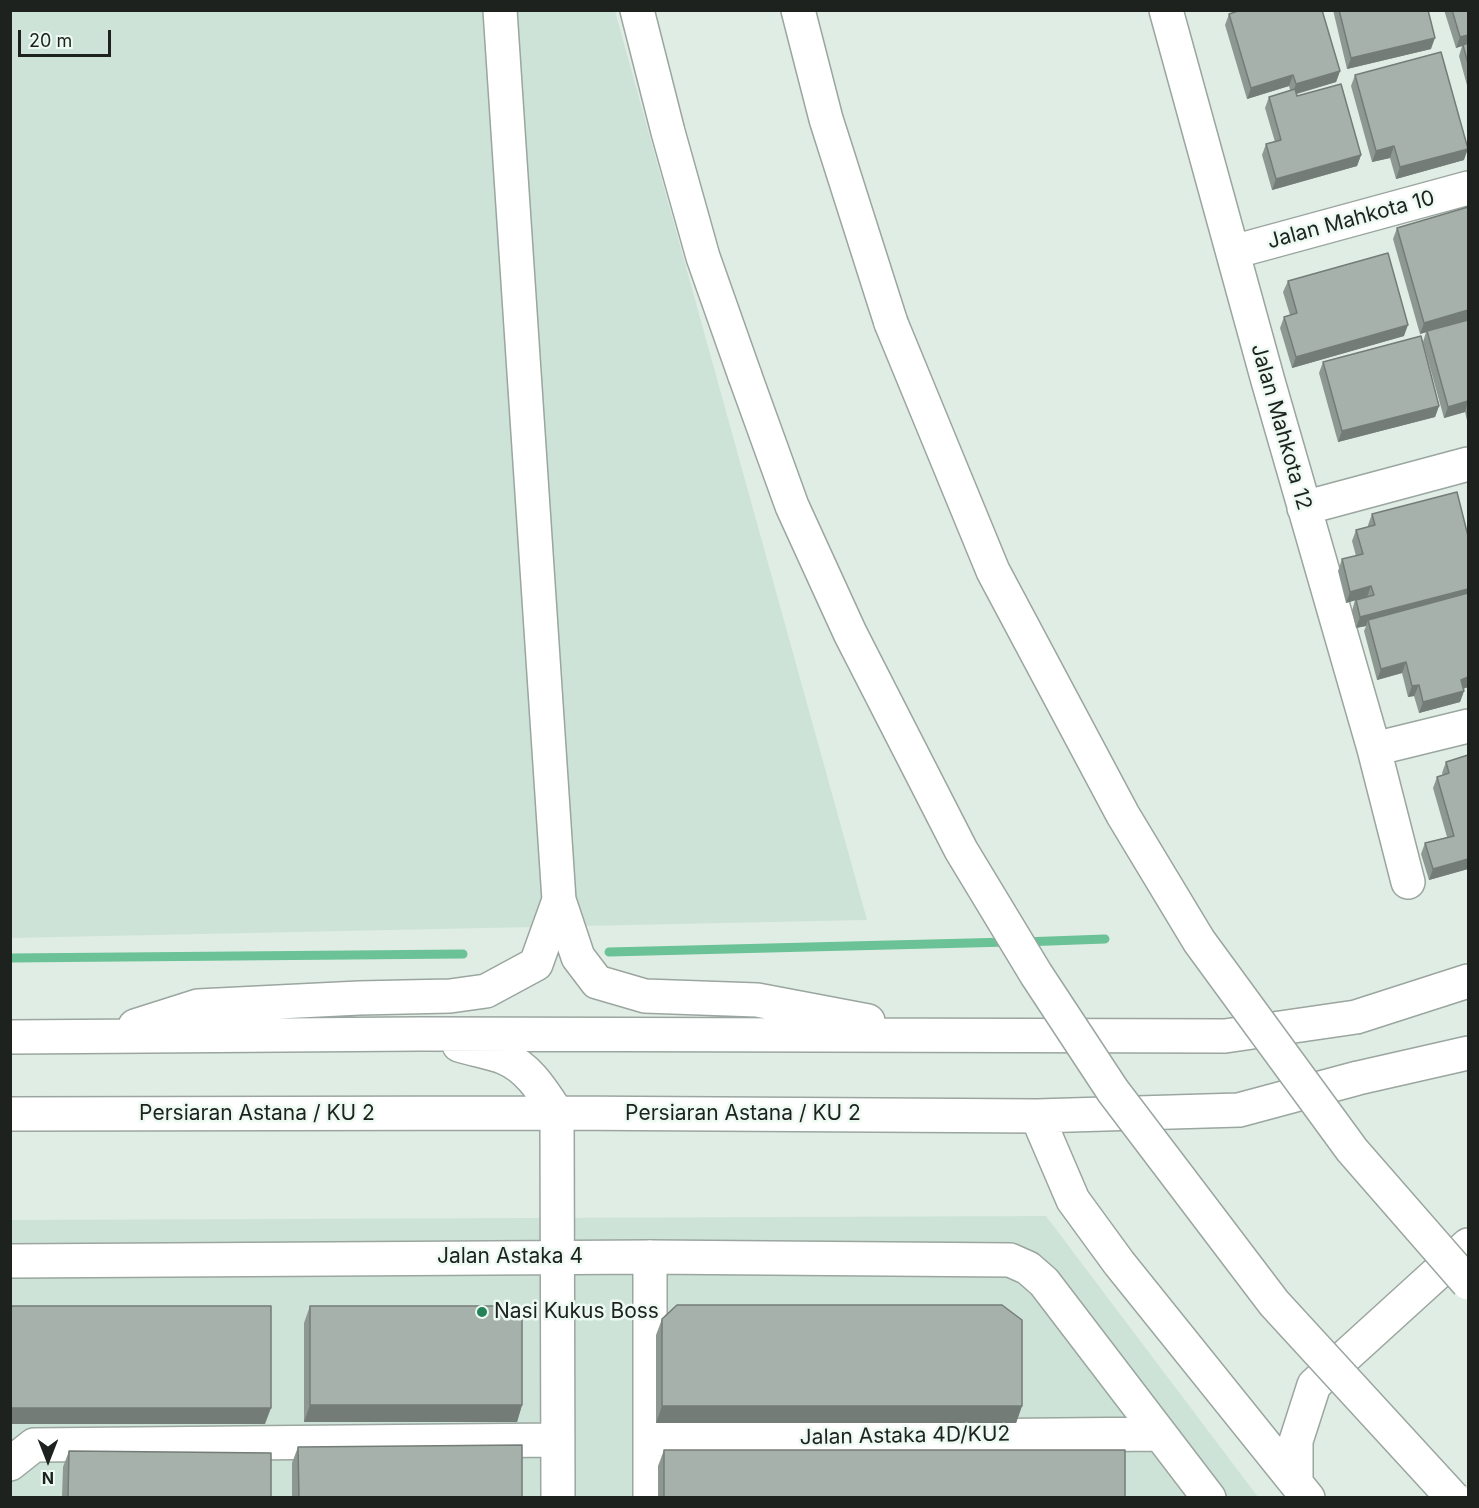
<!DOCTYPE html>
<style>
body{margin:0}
#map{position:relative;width:1479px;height:1508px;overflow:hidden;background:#e0ede5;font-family:Inter,sans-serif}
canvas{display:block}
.frame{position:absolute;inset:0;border:12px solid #1d221f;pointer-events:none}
.north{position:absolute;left:18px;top:1430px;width:60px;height:60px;-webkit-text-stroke:4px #edfaf2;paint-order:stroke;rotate:180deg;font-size:16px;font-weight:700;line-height:24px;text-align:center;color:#1d221f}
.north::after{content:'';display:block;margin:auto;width:21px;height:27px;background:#1d221f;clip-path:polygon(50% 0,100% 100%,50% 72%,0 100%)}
.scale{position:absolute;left:18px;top:30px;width:93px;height:27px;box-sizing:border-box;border:3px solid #1d221f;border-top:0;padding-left:8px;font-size:18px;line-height:21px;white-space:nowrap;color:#1d221f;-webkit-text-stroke:4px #edfaf2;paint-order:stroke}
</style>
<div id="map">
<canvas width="1479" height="1508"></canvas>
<div class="frame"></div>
<div class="north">N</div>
<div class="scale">20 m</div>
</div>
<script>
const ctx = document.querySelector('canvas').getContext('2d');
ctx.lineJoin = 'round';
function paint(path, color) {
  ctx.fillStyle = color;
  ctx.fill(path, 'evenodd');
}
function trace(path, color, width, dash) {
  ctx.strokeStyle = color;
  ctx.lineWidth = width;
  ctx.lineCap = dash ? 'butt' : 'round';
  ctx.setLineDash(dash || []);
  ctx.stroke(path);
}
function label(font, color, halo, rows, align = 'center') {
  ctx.font = font + ' Inter,sans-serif';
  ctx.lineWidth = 5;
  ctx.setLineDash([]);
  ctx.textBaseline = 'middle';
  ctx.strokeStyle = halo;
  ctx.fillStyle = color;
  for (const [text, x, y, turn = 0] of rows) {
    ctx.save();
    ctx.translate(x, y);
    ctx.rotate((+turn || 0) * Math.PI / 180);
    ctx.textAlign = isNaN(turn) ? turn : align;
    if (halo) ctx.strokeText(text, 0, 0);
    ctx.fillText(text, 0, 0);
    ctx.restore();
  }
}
paint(new Path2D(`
 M10,11H615L867,920L11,938Z
 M1046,1216L1258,1497H11L10,1220Z`), '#cee3d7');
trace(new Path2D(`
 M1023,942L1105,939
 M609,952L1010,942
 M10,958L463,954`), '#6ac296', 9);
const minor = new Path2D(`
 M500,10L559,900L578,957L597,982L645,996L757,1000L868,1021
 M1166,10L1268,381L1374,749L1408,882
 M1233,252L1468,188
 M1304,508L1468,464
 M1374,749L1468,726
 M135,1026L198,1006L359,998L450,996L486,991L536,964L559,900
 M10,1037L420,1034L1225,1036L1356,1017L1468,981
 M459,1045C474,1050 491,1052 505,1058C529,1068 543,1092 557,1113L558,1498
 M10,1114L557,1113L1037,1116L1239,1110L1358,1078L1468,1053
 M1037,1116L1073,1200L1119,1263L1308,1498
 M10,1261L650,1257L1010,1260L1028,1268L1044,1282L1209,1498
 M650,1439L1160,1434
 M10,1464L34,1445L558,1440
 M1296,1483V1441L1314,1385L1468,1245
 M650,1498V1257`);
const highway = new Path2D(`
 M637,10L668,132L703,257L745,376
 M798,10L826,119L891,323`);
trace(minor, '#9aa69f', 36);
trace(highway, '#9aa69f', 36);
trace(minor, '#fff', 33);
trace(highway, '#fff', 33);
const highwayBridge = new Path2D(`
 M891,323L993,571L1123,815L1199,941L1352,1150L1468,1283
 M745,376L792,506L850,633L961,850L1036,974L1113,1091L1274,1303L1453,1498`);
trace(highwayBridge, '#9aa69f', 36, []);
trace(highwayBridge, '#fff', 33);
paint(new Path2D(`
 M1333,10H1428L1431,49L1347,69Z
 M1444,10H1468V89L1459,56L1462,46L1456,48Z
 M1229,14L1340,71L1336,82L1297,94V96L1361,155L1357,166L1272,190L1262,155L1266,144L1275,142L1265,108L1269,97L1290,90L1289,86L1247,99L1225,25Z
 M1355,75L1464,160L1396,179L1390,158L1372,162L1351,86Z
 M1468,207V424L1465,412L1444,418L1423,342L1426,332L1420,334L1393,239L1397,228Z
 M1288,281L1404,336L1292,368L1280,328L1284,317L1290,315L1283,292Z
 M1323,362L1439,406L1435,417L1338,442L1319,373Z
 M1372,514L1468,536V687L1463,689L1464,691L1460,702L1419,713L1414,696L1408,697L1402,673L1377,680L1364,631L1366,626L1356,628L1352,611L1355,600L1346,603L1338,571L1342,559L1356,556L1352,541L1356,530L1368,527V525Z
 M1468,755V869L1429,880L1421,854L1425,843L1447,837L1433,788L1437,777L1443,775L1442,773L1446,762Z
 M310,1306L522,1405L517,1422H304V1323Z
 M662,1319L1022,1406L1016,1423H656V1335Z
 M298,1447L522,1497H292V1463Z
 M664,1450L1125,1497H658V1466Z
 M69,1451L271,1497H62L63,1467Z`), '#8e9892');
paint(new Path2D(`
 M1468,35V44L1456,48L1460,37Z
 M1435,38L1431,49L1347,69L1351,58Z
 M1340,71L1336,82L1292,95L1296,84Z
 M1293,75L1289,86L1247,99L1251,88Z
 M1394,146L1390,158L1372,162L1376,151Z
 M1468,149L1464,160L1396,179L1400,167Z
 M1361,155L1357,166L1272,190L1276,179Z
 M1468,310V320L1420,334L1424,323Z
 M1408,325L1404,336L1292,368L1296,357Z
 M1468,401L1465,412L1444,418L1448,407Z
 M1439,406L1435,417L1338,442L1342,431Z
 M1371,586L1367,597L1346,603L1350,592Z
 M1468,589V599L1368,620L1366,626L1356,628L1360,617Z
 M1406,662L1402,673L1377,680L1381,669Z
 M1468,677V687L1457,691L1461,680Z
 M1419,685L1414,696L1408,697L1412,686Z
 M1464,691L1460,702L1419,713L1423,702Z
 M1468,859V869L1429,880L1433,869Z
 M310,1405H522L517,1422H304Z
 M662,1406H1022L1016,1423H656Z
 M10,1408H271L265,1424H10Z`), '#747c77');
const building = new Path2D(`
 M1241,10H1322L1340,71L1296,84L1293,75L1251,88L1229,14Z
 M1339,10H1428L1435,38L1351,58Z
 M1452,10H1468V35L1460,37Z
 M1468,43V64L1463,45Z
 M1441,52L1468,149L1400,167L1394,146L1376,151L1355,75Z
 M1341,84L1361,155L1276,179L1266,144L1281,140L1269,97L1295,89L1297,96Z
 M1468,207V310L1424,323L1397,228Z
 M1388,253L1408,325L1296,357L1284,317L1297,313L1288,281Z
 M1468,320V401L1448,407L1427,331Z
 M1421,336L1439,406L1342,431L1323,362Z
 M1457,492L1468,536V589L1360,617L1356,600L1374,595L1371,586L1350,592L1342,559L1363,554L1356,530L1375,525L1372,514Z
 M1468,593V677L1461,680L1464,691L1423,702L1419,685L1412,686L1406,662L1381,669L1368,620Z
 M1468,755V859L1433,869L1425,843L1454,836L1437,777L1449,773L1446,762Z
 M677,1305H1002L1022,1320V1406H662V1319Z
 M10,1306H271V1408H10Z
 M310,1306H500L522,1319V1405H310Z
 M522,1445V1497H299L298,1447Z
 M664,1450H1125V1497H664Z
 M69,1451L271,1453V1497H68Z`);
paint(building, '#a5b1aa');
trace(building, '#747c77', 1.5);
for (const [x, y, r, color] of [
 [482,1312,6,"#248259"]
]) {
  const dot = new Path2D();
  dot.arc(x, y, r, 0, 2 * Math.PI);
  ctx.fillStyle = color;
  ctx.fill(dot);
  trace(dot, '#edfaf2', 2);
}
label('21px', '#1d221f', '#edfaf2', [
 ["Jalan Mahkota 10",1351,220,-15],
 ["Jalan Mahkota 12",1281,427,74],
 ["Persiaran Astana / KU 2",257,1114],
 ["Persiaran Astana / KU 2",743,1114],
 ["Jalan Astaka 4",510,1257],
 ["Jalan Astaka 4D/KU2",905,1436,-1]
]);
label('21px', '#1d221f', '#edfaf2', [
 ["Nasi Kukus Boss",494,1312]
], 'left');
</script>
